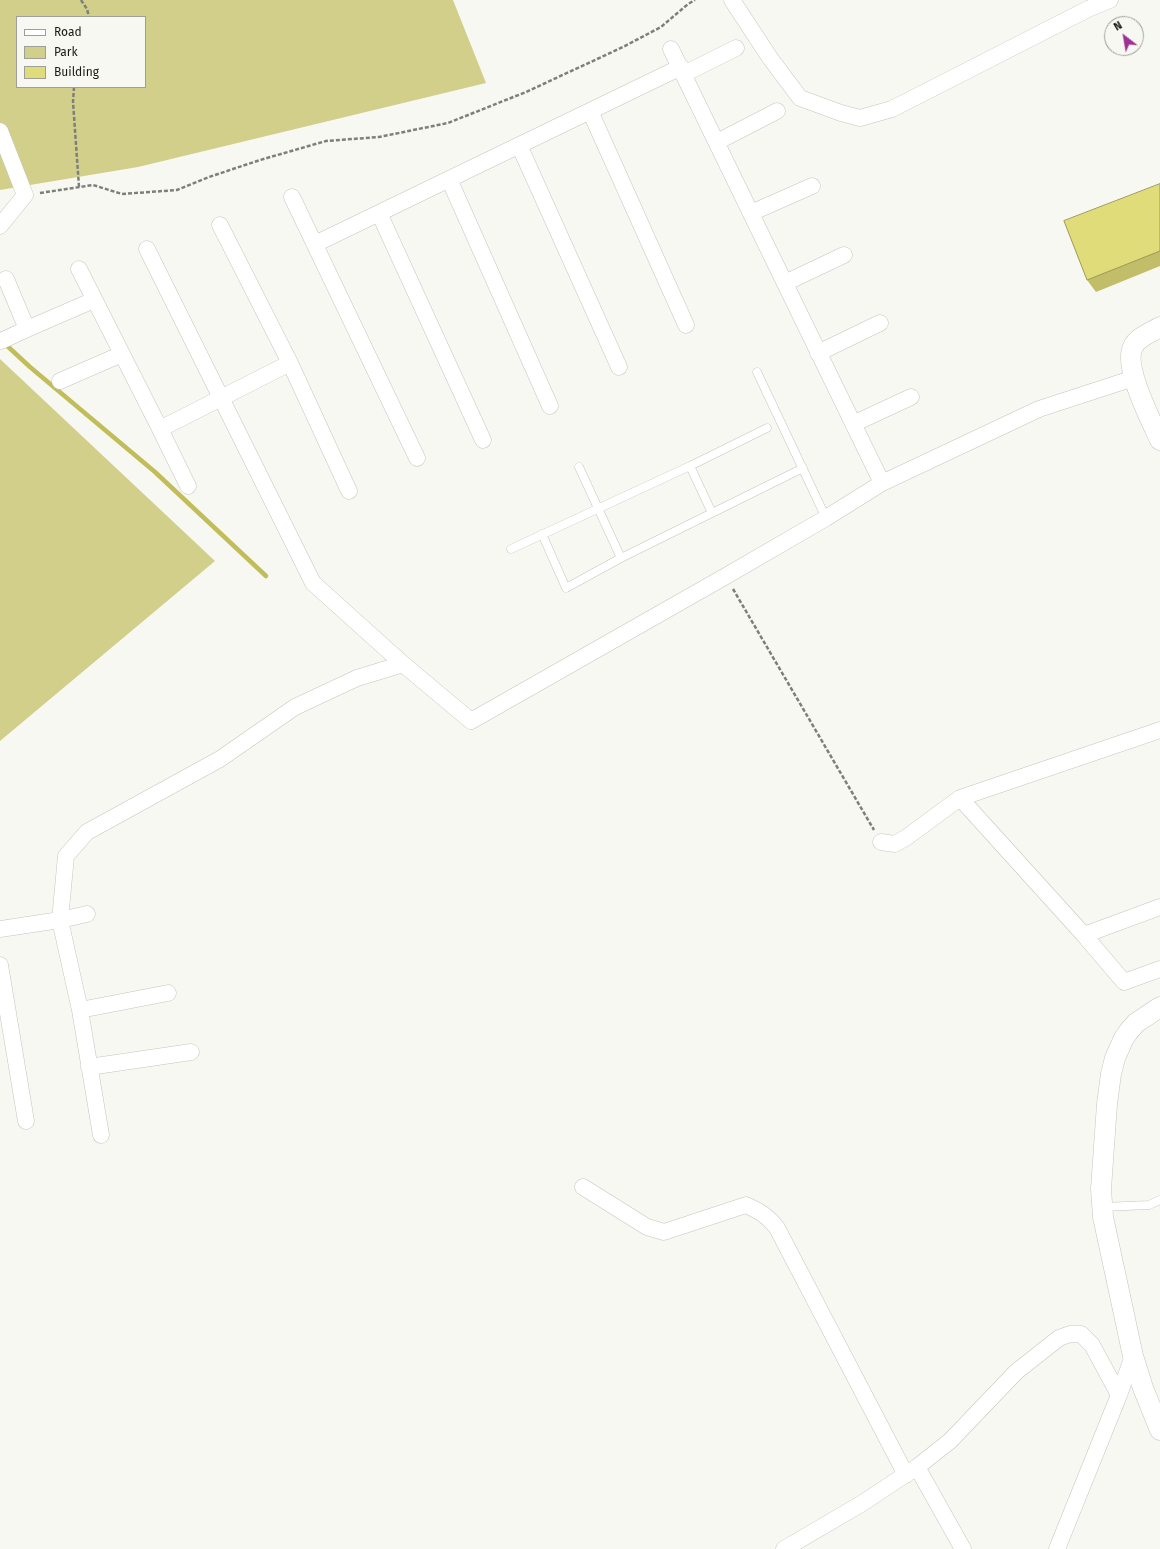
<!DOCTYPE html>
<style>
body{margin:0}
#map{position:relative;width:1160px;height:1549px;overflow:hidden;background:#f8f8f2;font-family:"Fira Sans",sans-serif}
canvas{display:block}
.legend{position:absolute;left:16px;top:16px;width:130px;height:72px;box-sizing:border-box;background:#f8f8f2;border:1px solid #9e9e9a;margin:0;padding:5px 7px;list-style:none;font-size:12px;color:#181816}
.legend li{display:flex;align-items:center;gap:8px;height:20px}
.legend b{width:20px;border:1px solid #9e9e9a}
.north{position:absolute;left:1104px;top:16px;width:40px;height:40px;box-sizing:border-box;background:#f8f8f2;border:1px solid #9e9e9a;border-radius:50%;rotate:329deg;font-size:11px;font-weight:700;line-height:16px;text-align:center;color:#181816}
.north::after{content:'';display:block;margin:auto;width:14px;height:18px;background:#9c3294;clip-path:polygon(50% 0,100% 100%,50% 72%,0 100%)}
</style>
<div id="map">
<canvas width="1160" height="1549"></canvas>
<ul class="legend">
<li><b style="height:5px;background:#fff"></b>Road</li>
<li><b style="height:11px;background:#d1cf8a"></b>Park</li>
<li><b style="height:11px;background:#e0dc79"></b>Building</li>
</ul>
<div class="north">N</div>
</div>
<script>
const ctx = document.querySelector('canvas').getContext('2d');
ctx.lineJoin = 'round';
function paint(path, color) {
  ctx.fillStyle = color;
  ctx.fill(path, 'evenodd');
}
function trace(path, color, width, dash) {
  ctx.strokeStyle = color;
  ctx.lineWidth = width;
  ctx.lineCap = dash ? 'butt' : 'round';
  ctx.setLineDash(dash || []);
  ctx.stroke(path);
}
paint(new Path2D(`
 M0,0H453L486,83L138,167L0,190ZM17,17H145V87H17Z
 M0,359L215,561L0,741Z`), '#d1cf8a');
trace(new Path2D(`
 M4,343L30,367L155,472L266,576`), '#c1bd5a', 4.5);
const service = new Path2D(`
 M757,372L826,518
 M690,466L712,513
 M579,467L621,558L803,468
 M542,534L566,588L621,558
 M511,549L690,466L767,428
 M1102,1207L1149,1205L1160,1200`);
const minor = new Path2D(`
 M732,0L770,58L800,98L841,113L860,118L892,109L1088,9L1110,0
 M671,49L882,483
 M684,74L736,48
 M590,111L686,325
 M0,131L25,195L0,226
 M717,142L777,111
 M519,145L619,367
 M449,179L550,406
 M292,197L417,458
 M379,213L483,440
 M751,213L812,186
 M220,225L290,363L349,491
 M315,244L681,67
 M147,249L313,583L403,664L471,721L726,576L826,518L882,483L1039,409L1134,378
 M79,269L160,429L290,363
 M6,279L27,329L94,300
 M785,283L844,255
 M1,341L27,329
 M818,353L880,323
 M60,381L122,354
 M853,424L911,397
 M160,429L188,486
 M960,798L1084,935L1160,907
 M881,842L895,844L907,837L960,798L1160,730
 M87,914L60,920L80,1010L101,1135
 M0,929L60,920L66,856L87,832L220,759L295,707L357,678L403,664
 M1084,935L1124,982L1160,969
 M0,965L26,1121
 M80,1010L168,993
 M89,1067L191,1052
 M583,1187L647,1227L664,1232L746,1205C759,1211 768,1216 777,1228L906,1475
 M917,1467L963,1549
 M784,1549L861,1504L917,1467L950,1441L1016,1372L1059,1338L1070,1334H1081L1092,1345L1119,1395
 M1057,1549L1119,1395L1133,1356`);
const tertiary = new Path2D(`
 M1160,327C1152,332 1137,337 1133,347C1123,366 1151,421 1160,440
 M1160,1007L1136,1023L1129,1031L1124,1038L1115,1058L1111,1074L1107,1104L1101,1189L1103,1217L1133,1356L1143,1388L1160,1430`);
trace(service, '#c5c5bf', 9);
trace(minor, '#c5c5bf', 17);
trace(tertiary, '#c5c5bf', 21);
trace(new Path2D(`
 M81,0L87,9L89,17
 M74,87L73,102L79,187
 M40,193L93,185L122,194L177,190L209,177L260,160L326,141L379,137L448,123L526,92L623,47L661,27L688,4L695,0
 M733,589L874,830`), '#7e7e7b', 2.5, [4, 2]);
trace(service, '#fff', 8);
trace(minor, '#fff', 16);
trace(tertiary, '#fff', 20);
paint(new Path2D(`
 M1160,184V266L1096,292L1087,280Z`), '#c1bd68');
const building = new Path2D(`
 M1160,184V251L1087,280L1064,221Z`);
paint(building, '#e0dc79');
trace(building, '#9d9a55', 1);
</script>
